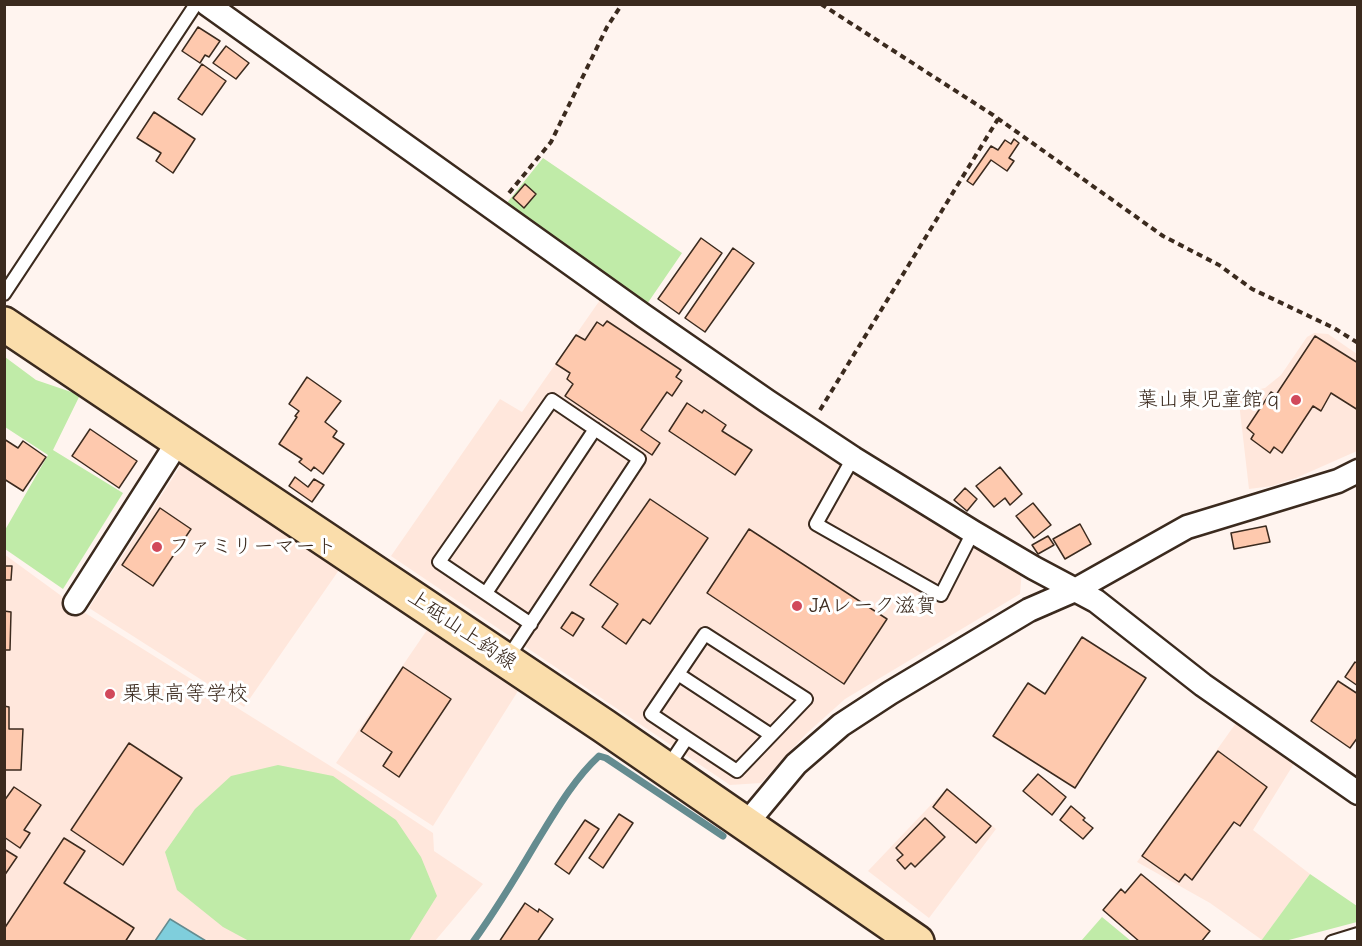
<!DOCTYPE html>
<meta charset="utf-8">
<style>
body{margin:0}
#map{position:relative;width:1362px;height:946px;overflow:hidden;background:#fff4ef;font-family:"Comic Neue",sans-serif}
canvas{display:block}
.frame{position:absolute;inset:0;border:6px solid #3b2a1e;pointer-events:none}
</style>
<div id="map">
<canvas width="1362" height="946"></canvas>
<div class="frame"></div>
</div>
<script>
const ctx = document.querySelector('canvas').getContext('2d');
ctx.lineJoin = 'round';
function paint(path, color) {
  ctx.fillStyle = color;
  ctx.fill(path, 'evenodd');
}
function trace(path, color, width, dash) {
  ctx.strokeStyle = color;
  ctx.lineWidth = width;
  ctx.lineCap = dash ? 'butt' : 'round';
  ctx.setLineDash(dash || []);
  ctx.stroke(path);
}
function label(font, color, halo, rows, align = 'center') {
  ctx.font = font + ' "Comic Neue","Klee One",sans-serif';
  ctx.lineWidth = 6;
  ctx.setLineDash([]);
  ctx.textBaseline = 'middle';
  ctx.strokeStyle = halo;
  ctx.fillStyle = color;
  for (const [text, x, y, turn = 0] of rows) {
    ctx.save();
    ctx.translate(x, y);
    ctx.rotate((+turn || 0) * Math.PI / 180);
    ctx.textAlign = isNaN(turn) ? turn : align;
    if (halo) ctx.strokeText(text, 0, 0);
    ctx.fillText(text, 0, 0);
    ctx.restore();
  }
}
paint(new Path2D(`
 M600,300L696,369L799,437L1022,569L1020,594L845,699L806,734L761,783L730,785L391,556L500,399L522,412Z
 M1314,333L1328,334L1357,354V451L1296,478L1272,486L1249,489L1238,394L1265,388L1281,375L1307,337Z
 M181,465L339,570L244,707L89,608Z
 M4,554L82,611L348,777L433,833L434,851L483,884L435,941H5Z
 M427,630L518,691L433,826L336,763Z
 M1236,723L1295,762L1253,830L1310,874L1262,940L1210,903L1137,862Z
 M947,788L996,829L929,918L868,871Z`), '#ffe7dc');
paint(new Path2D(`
 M543,158L682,253L647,304L506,204Z
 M5,357L36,380L80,395L53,450L123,493L63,589L5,549V530L48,455L5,427Z
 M278,765L333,776L396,820L421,857L437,896L409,941H249L223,927L177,890L165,852L195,809L231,776Z
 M1310,874L1357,906V922L1285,941H1261Z
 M1102,917L1131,941H1081Z`), '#c0eba8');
const water = new Path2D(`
 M170,919L206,941H155Z`);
paint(water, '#7fcedc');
trace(water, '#648c90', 1.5);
trace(new Path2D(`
 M473,942C496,910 516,877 536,843C554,814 573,780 599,756L606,758L723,836`), '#648c90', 7);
const building = new Path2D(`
 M198,27L220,41L209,57L205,55L200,63L182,51Z
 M226,46L249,63L236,79L213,63Z
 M202,64L226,81L202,115L178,99Z
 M154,112L195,139L173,173L156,161L161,153L137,138Z
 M1014,139L1019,143L1009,158L1014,161L1007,171L991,160L973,185L967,181L991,146L998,150L1005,140L1011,144Z
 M525,184L536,194L524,208L513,198Z
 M701,238L722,253L679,314L658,299Z
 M733,248L754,263L705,332L685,318Z
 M607,321L681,370L676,377L682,381L672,396L667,392L641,430L660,443L652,455L565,396L573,384L567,379L570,373L556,364L576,335L585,340L597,322L603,326Z
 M1315,336L1358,363V410L1331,393L1321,411L1313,406L1282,453L1274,447L1270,453L1251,439L1254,434L1247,428L1271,392L1276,395Z
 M307,377L341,401L325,422L337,431L333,437L344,444L323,474L314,467L311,471L299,462L302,459L279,444L297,417L295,416L299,411L289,404Z
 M687,403L702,413L704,410L726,425L722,431L752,450L735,475L669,431Z
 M90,429L137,461L119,488L72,456Z
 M4,439L18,448L23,441L46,457L23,491L4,479Z
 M1000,467L1022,494L1010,505L1005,498L994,507L976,486Z
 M295,477L308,487L314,479L324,485L312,502L289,486Z
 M965,488L977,499L967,511L954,500Z
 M650,499L708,538L650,624L643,619L626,644L602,627L618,604L590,585Z
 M1033,503L1051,525L1034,538L1016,516Z
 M160,508L191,529L153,586L122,565Z
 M1080,524L1091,544L1065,559L1053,539Z
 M1266,526L1270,542L1234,549L1231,533Z
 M749,529L887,619L844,684L707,593Z
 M1048,536L1054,545L1038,554L1032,545Z
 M4,566H12L11,580H4Z
 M4,611L11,612L10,650H4Z
 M572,612L584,619L573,636L561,628Z
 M1082,637L1146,678L1075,788L993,736L1028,683L1045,694Z
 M1355,662L1358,664V686L1345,677Z
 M403,667L451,699L399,777L383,766L392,752L361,731Z
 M1338,681L1358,694V737L1350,748L1311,721Z
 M4,706L9,707V729H23L21,770H4Z
 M129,743L182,778L123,865L71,830Z
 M1218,751L1267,787L1240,826L1234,822L1192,880L1185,874L1179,882L1142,856Z
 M1038,774L1066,797L1052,815L1023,791Z
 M14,787L41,805L24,830L30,833L20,848L4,837V801Z
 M947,789L991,826L976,843L933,807Z
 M1071,806L1085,818L1083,820L1093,828L1083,839L1060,820Z
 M619,814L633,823L603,868L589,858Z
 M925,818L945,837L915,867L911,863L905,869L897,860L903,855L896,848Z
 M585,820L599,829L569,874L555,864Z
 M64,838L85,851L64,883L134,928L125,942H4V929Z
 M4,849L17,857L4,876Z
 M1141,874L1210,931L1201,942H1140L1103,910L1121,889L1125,893Z
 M525,903L538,912L539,909L553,919L537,942H499Z`);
paint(building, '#fec9ae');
trace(building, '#3b2a1e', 1.5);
const lane = new Path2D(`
 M4,294L196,4
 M853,458L816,524L941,595L973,532
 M486,593L595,429
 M507,659L639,459L552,400L439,562L531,624
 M678,674L771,735
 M667,768L687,738L651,714L705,634L806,699L737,771L687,738
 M1332,942L1358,934`);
const street = new Path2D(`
 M207,4L644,316L767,401L853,458L973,532L1034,568L1096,601L1203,685L1358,793
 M75,603L179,440
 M746,824L796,764L841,725L890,693L1029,610L1075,590L1187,527L1338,481L1358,471`);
const primary = new Path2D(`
 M4,324L604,726L917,942`);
trace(lane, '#3b2a1e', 16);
trace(street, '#3b2a1e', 27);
trace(primary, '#3b2a1e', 38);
trace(new Path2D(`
 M821,4L993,115L1163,236L1219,265L1252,289L1334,328L1358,343
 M509,193L551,142L607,27L622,4
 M820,410L998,119`), '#3b2a1e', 4, [6, 4.5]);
trace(lane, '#fff', 12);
trace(street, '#fff', 22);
trace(primary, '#faddab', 33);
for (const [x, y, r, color] of [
 [1296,400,6,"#d1495b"],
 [157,547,6,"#d1495b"],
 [797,606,6,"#d1495b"],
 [110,694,6,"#d1495b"]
]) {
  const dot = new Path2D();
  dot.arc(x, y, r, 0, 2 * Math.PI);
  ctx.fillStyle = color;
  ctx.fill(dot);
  trace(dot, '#fff', 2);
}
label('21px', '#3b2a1e', '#fff', [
 ["葉山東児童館ｑ",1284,400,"right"],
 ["ファミリーマート",169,547],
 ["JAレーク滋賀",809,606],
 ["栗東高等学校",122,694]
], 'left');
label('21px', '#3b2a1e', '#fff', [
 ["上砥山上鈎線",462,630,34]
]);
</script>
